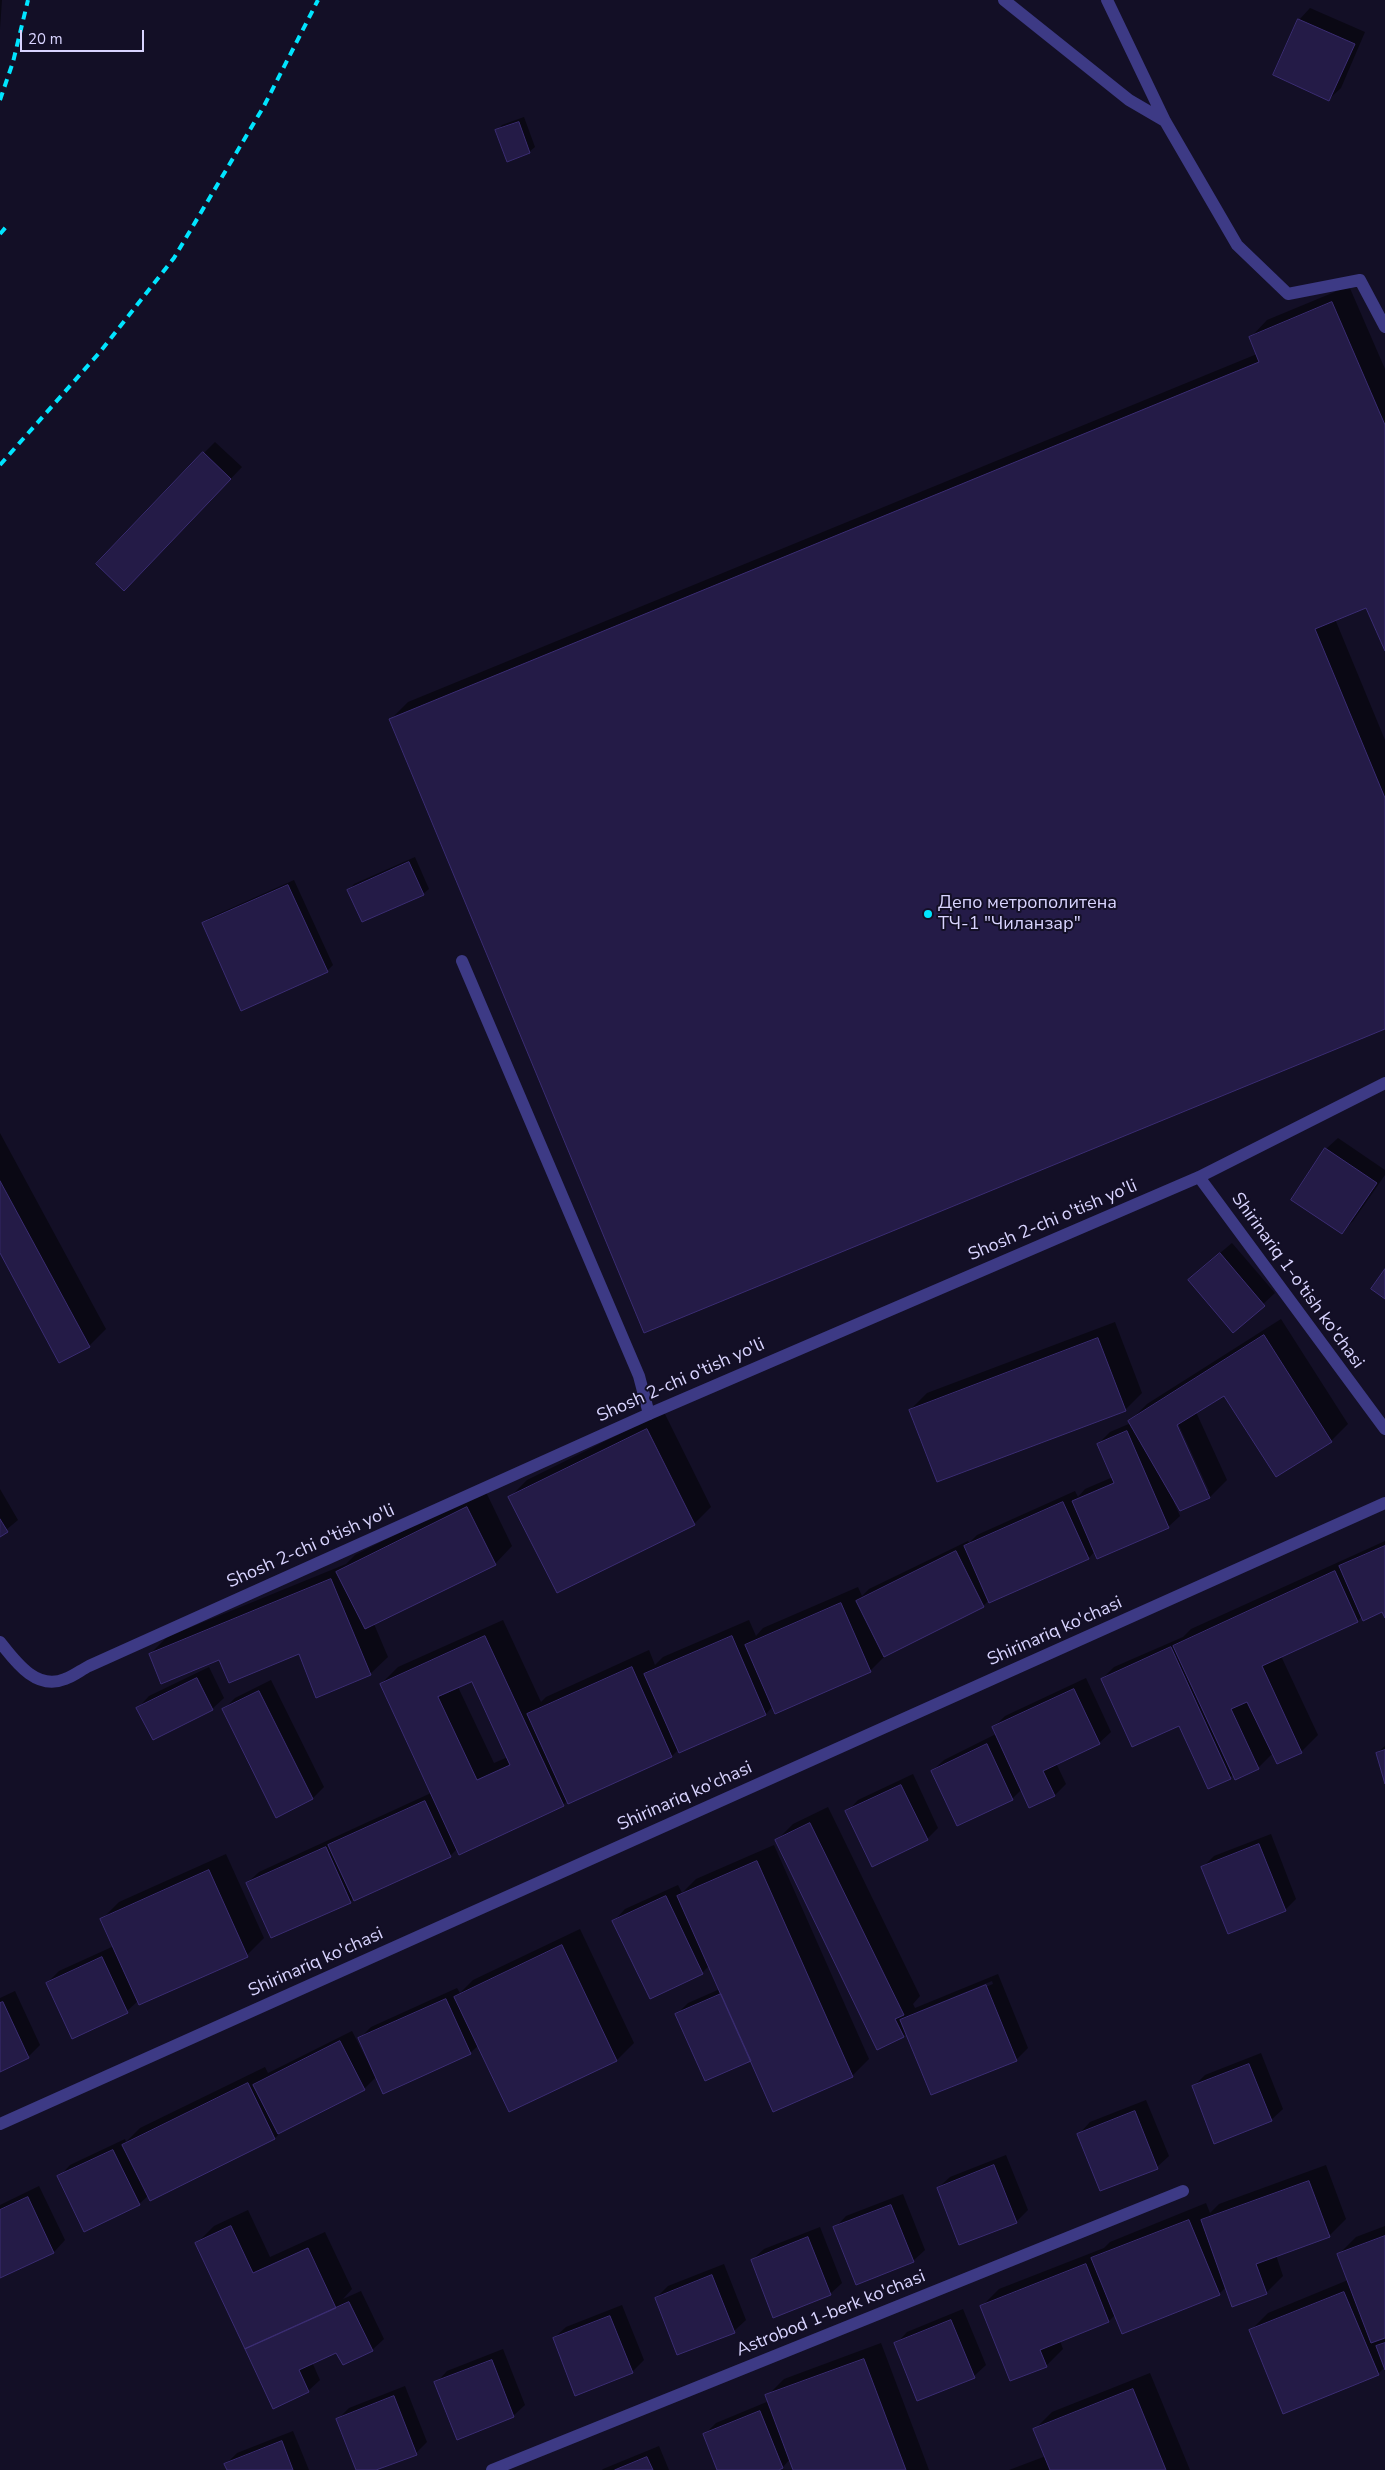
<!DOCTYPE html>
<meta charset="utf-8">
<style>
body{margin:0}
#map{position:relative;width:1385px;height:2470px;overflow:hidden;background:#130f26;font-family:"Nunito Sans",sans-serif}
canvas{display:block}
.scale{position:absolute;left:20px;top:30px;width:124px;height:22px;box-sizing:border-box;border:2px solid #d9d4ff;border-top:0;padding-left:6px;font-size:15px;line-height:18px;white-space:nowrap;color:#d9d4ff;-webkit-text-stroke:4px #130f26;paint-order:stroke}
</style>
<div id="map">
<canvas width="1385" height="2470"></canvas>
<div class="scale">20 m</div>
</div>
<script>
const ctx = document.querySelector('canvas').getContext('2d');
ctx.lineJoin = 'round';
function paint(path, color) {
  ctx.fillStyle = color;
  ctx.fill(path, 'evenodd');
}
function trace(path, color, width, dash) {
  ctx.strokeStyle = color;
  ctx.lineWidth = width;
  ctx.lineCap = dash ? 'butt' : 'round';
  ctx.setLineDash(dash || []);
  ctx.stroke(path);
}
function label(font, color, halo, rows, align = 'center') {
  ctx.font = font + ' "Nunito Sans",sans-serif';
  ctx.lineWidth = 4;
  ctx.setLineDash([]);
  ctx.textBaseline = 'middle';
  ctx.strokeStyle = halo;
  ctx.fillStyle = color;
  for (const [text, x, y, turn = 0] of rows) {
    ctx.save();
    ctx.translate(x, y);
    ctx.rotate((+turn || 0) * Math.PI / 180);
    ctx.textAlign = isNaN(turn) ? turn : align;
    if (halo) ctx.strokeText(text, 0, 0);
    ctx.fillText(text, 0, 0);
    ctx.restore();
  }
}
paint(new Path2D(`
 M0,0H2L0,29Z
 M1310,8L1365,32L1341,88L1329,99L1299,20Z
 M524,117L535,147L529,152L497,131L502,125Z
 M1349,286L1385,369V648L1367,606L1335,619L1385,740V1028L391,719L408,702L1257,354L1250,338L1267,320Z
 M215,442L242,467L136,578L204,453Z
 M415,857L429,889L423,894L349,890L354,884Z
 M294,880L333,965L327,971L203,924L209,918Z
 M0,1133L106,1329L89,1346L0,1251Z
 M1338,1138L1385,1170V1175L1353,1221L1342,1232L1326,1149Z
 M1232,1243L1275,1293L1234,1331L1201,1269Z
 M1281,1319L1348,1424L1331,1441L1224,1394L1196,1412L1227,1480L1210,1497L1181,1510L1173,1500L1180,1516L1168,1527L1095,1551L1089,1558L989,1600L983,1606L886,1655L870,1671L773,1706L766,1714L679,1749L672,1756L569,1802L568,1800L563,1805L457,1849L450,1856L354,1898L350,1902L247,1883L259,1872L431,1793L381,1684L398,1667L503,1620L541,1702L546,1697L649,1650L655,1665L663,1657L749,1620L756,1636L763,1628L858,1587L862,1596L869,1589L968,1541L969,1543L977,1535L1075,1491L1078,1497L1085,1489L1113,1477L1098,1444L1110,1432L1131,1423L1130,1421L1147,1404ZM1176,1419L1209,1491H1206L1173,1420ZM472,1680L508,1757L494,1763L458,1687Z
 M1115,1322L1142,1393L1125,1410H910L927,1393Z
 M664,1412L711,1507L694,1524L510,1497L527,1480Z
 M0,1489L18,1520L0,1535Z
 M485,1490L512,1546L495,1564L374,1624L388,1657L370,1674L299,1653L220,1659L150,1654L167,1637L346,1564L355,1555Z
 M1385,1541V1615L1383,1610L1362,1616L1358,1621L1281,1656L1318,1735L1301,1752L1273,1753L1258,1768L1234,1775L1209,1787L1180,1724L1102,1679L1114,1667L1183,1637L1191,1629Z
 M209,1667L224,1698L212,1709L138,1708L149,1696Z
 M1086,1678L1111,1732L1099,1743L1056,1763L1066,1784L1055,1795L1022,1789L1012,1799L932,1771L944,1760L996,1734L993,1728L1005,1716Z
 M271,1680L324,1787L313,1798L277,1816L224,1709L235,1698Z
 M1385,1746V1780L1377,1753Z
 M913,1774L938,1828L927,1839L847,1812L858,1800Z
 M828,1807L920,1996L913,2004L915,2008L998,1974L1028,2048L1017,2059L932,2093L907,2033L904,2036L776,1841L793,1824ZM992,1981L993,1984L917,2014V2012Z
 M1271,1834L1296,1899L1285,1910L1202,1868L1214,1856Z
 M774,1845L869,2059L852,2076L751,2059L677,2014L688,2003L720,1989L710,1965L702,1973L614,1921L625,1909L678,1885L682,1893L696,1879Z
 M226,1854L264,1938L247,1955L138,2001L127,2011L72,2037L47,1983L59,1971L114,1946L102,1919L119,1902Z
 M580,1929L634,2043L617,2060L510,2110L479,2045L470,2053L377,2076L364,2089L282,2131L275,2138L149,2195L139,2204L59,2177L70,2165L125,2139L126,2142L140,2128L265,2067L268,2073L352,2031L372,2070L374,2069L360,2038L371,2027L457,1988L460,1993L473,1980Z
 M15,1991L40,2045L28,2057L0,2070V1998Z
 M1261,2053L1283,2109L1271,2120L1193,2087L1205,2075Z
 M1146,2100L1169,2156L1157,2167L1079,2134L1090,2122Z
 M1006,2155L1028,2210L1016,2222L938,2188L950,2177Z
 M1326,2165L1346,2219L1329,2236L1276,2255L1283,2276L1266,2293L1226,2287L1219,2294L1116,2314L1109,2321L1060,2341L1063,2349L1046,2366L982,2306L999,2289L1104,2248L1110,2242L1206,2203L1210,2213L1219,2204Z
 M39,2186L65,2240L54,2252L0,2277V2205Z
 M903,2194L925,2250L913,2261L835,2228L846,2216Z
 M248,2210L270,2257L325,2232L352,2289L343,2299L361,2291L384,2339L372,2350L337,2351L312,2362L320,2380L308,2391L197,2243L214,2226Z
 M1385,2226V2367L1378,2374L1251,2330L1268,2313L1348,2280L1339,2254L1356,2237Z
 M820,2227L842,2283L830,2294L752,2260L764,2249Z
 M724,2264L746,2320L734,2331L656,2298L668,2286Z
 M622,2305L644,2360L632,2372L554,2338L566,2327Z
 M963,2309L986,2365L974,2376L918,2399L896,2344L907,2332Z
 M881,2343L929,2470H794L790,2459L783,2467L775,2470H718L704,2435L716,2423L769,2401L767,2396L784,2379Z
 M503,2349L525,2405L513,2416L436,2383L447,2371Z
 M1150,2373L1190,2470H1009L1046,2456L1035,2429L1052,2412Z
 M405,2386L427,2442L416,2453L373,2470H357L338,2419L349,2408Z
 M293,2431L309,2470H228L226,2464L237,2453Z
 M659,2446L669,2470H602L603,2469Z`), '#0007');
const building = new Path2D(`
 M1298,19L1355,44L1329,101L1273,75Z
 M519,122L530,153L507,162L495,130Z
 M1332,302L1385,425V651L1366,608L1315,629L1385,798V1029L644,1333L389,719L1259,362L1249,337Z
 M203,452L231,479L124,591L96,564Z
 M409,862L424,895L362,922L347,890Z
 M288,885L328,972L241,1011L202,923Z
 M1325,1148L1377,1183L1342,1234L1291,1200Z
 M0,1181L90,1347L59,1363L0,1253Z
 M1220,1253L1265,1306L1233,1333L1188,1280Z
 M1385,1269V1299L1371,1289Z
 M1264,1335L1332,1442L1276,1477L1224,1396L1177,1425L1210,1498L1180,1511L1128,1421Z
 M1098,1338L1126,1411L937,1482L909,1410Z
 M647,1429L695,1525L557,1593L508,1497Z
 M1127,1431L1169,1528L1097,1559L1072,1501L1114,1483L1097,1444Z
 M1063,1502L1089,1559L989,1603L964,1546Z
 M467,1507L496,1565L365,1629L336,1572Z
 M0,1519L8,1532L0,1537Z
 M1385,1546V1618L1382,1612L1363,1621L1339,1566Z
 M956,1551L984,1607L884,1657L856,1601Z
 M1335,1571L1358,1622L1262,1666L1302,1753L1277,1764L1247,1702L1231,1709L1259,1769L1235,1780L1173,1646Z
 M331,1579L371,1675L316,1698L299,1654L229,1683L219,1660L161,1684L149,1654Z
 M841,1603L871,1672L775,1714L745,1645Z
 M485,1636L564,1806L459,1855L380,1684ZM472,1682L510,1765L477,1780L438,1697Z
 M732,1636L766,1715L679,1753L644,1674Z
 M1171,1647L1231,1779L1208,1789L1179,1726L1132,1747L1101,1679Z
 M632,1667L672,1757L568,1804L527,1714Z
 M197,1678L213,1710L153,1740L136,1708Z
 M1074,1689L1100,1744L1043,1771L1055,1796L1029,1808L992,1727Z
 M259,1691L313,1799L276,1818L222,1709Z
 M987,1744L1013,1800L957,1826L931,1771Z
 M1385,1750V1784L1376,1753Z
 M901,1785L928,1840L872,1867L845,1811Z
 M425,1801L451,1857L354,1901L328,1845Z
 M810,1823L904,2015L895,2019L904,2037L877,2050L775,1840Z
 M1259,1844L1286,1911L1228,1934L1201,1867Z
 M326,1847L351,1903L271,1938L246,1883Z
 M757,1861L853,2077L773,2112L677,1896Z
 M209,1870L248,1957L139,2005L100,1919Z
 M666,1896L703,1974L650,1999L612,1921Z
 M562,1945L617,2061L509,2112L454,1997Z
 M102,1957L128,2013L72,2039L46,1983Z
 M986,1985L1017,2061L931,2095L900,2020Z
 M721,1994L751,2061L705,2081L675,2014Z
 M446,1999L471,2054L383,2094L358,2038Z
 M3,2002L29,2058L0,2072V2003Z
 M340,2041L365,2090L278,2134L253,2085Z
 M1249,2064L1272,2121L1214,2144L1192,2086Z
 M248,2083L275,2139L150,2201L122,2145Z
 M1135,2111L1158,2169L1100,2191L1077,2134Z
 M113,2150L140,2205L84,2232L57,2176Z
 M994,2165L1017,2223L959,2245L937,2188Z
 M1309,2181L1330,2237L1256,2264L1267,2294L1232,2307L1201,2220Z
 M28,2197L54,2253L0,2278V2210Z
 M891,2205L914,2262L856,2285L833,2227Z
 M1189,2220L1220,2295L1122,2334L1091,2258Z
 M231,2226L253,2273L308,2248L336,2308L245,2349L195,2243Z
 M1385,2236V2338L1371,2343L1337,2254Z
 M808,2237L831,2295L773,2318L751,2260Z
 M1086,2264L1109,2322L1040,2350L1047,2367L1010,2381L980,2306Z
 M712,2275L735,2333L677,2355L655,2298Z
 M1344,2292L1379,2375L1283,2414L1249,2330Z
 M349,2302L373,2351L343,2365L336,2353L299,2370L309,2392L273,2409L245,2349Z
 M610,2316L633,2373L575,2396L553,2338Z
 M951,2320L975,2378L917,2401L894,2343Z
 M1385,2343V2370L1376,2346Z
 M864,2359L906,2470H793L765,2395Z
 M492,2360L514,2417L457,2440L434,2382Z
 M1133,2389L1166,2470H1050L1033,2429Z
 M394,2396L417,2455L376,2470H356L336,2419Z
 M760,2411L783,2468L779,2470H717L703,2434Z
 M282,2441L293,2470H227L224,2464Z
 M647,2457L653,2470H615Z`);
paint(building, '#241b47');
trace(building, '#3b2d73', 1);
trace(new Path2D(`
 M1004,0L1129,100L1165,121
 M1107,0L1165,121L1237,245L1288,294L1360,280L1385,327
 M462,961L639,1376L649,1414`), '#3d3a85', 12);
trace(new Path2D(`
 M1199,1177L1385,1429
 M0,1642C15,1661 36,1691 65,1679C74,1676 81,1670 89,1666L649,1414L1199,1177L1385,1083
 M0,2124L1385,1503
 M492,2470L1183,2191`), '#3d3a85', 12);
trace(new Path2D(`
 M0,100L13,62L28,0
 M0,234L6,227
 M0,465L100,352L174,258L264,106L318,0`), '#00e5ff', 4, [8, 6]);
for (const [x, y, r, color] of [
 [928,914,5,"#00e5ff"]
]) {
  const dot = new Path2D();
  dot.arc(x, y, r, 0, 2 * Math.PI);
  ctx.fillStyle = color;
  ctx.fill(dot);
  trace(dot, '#130f26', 2);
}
label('18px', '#d9d4ff', '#130f26', [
 ["Депо метрополитена",938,904],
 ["ТЧ-1 \"Чиланзар\"",938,925]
], 'left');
label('18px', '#d9d4ff', '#130f26', [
 ["Shosh 2-chi o'tish yo'li",1053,1221,-23],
 ["Shirinariq 1-o'tish ko'chasi",1297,1281,54],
 ["Shosh 2-chi o'tish yo'li",681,1381,-24],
 ["Shosh 2-chi o'tish yo'li",311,1547,-24],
 ["Shirinariq ko'chasi",1055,1632,-24],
 ["Shirinariq ko'chasi",685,1797,-24],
 ["Shirinariq ko'chasi",316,1963,-24],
 ["Astrobod 1-berk ko'chasi",831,2314,-22]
]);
</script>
